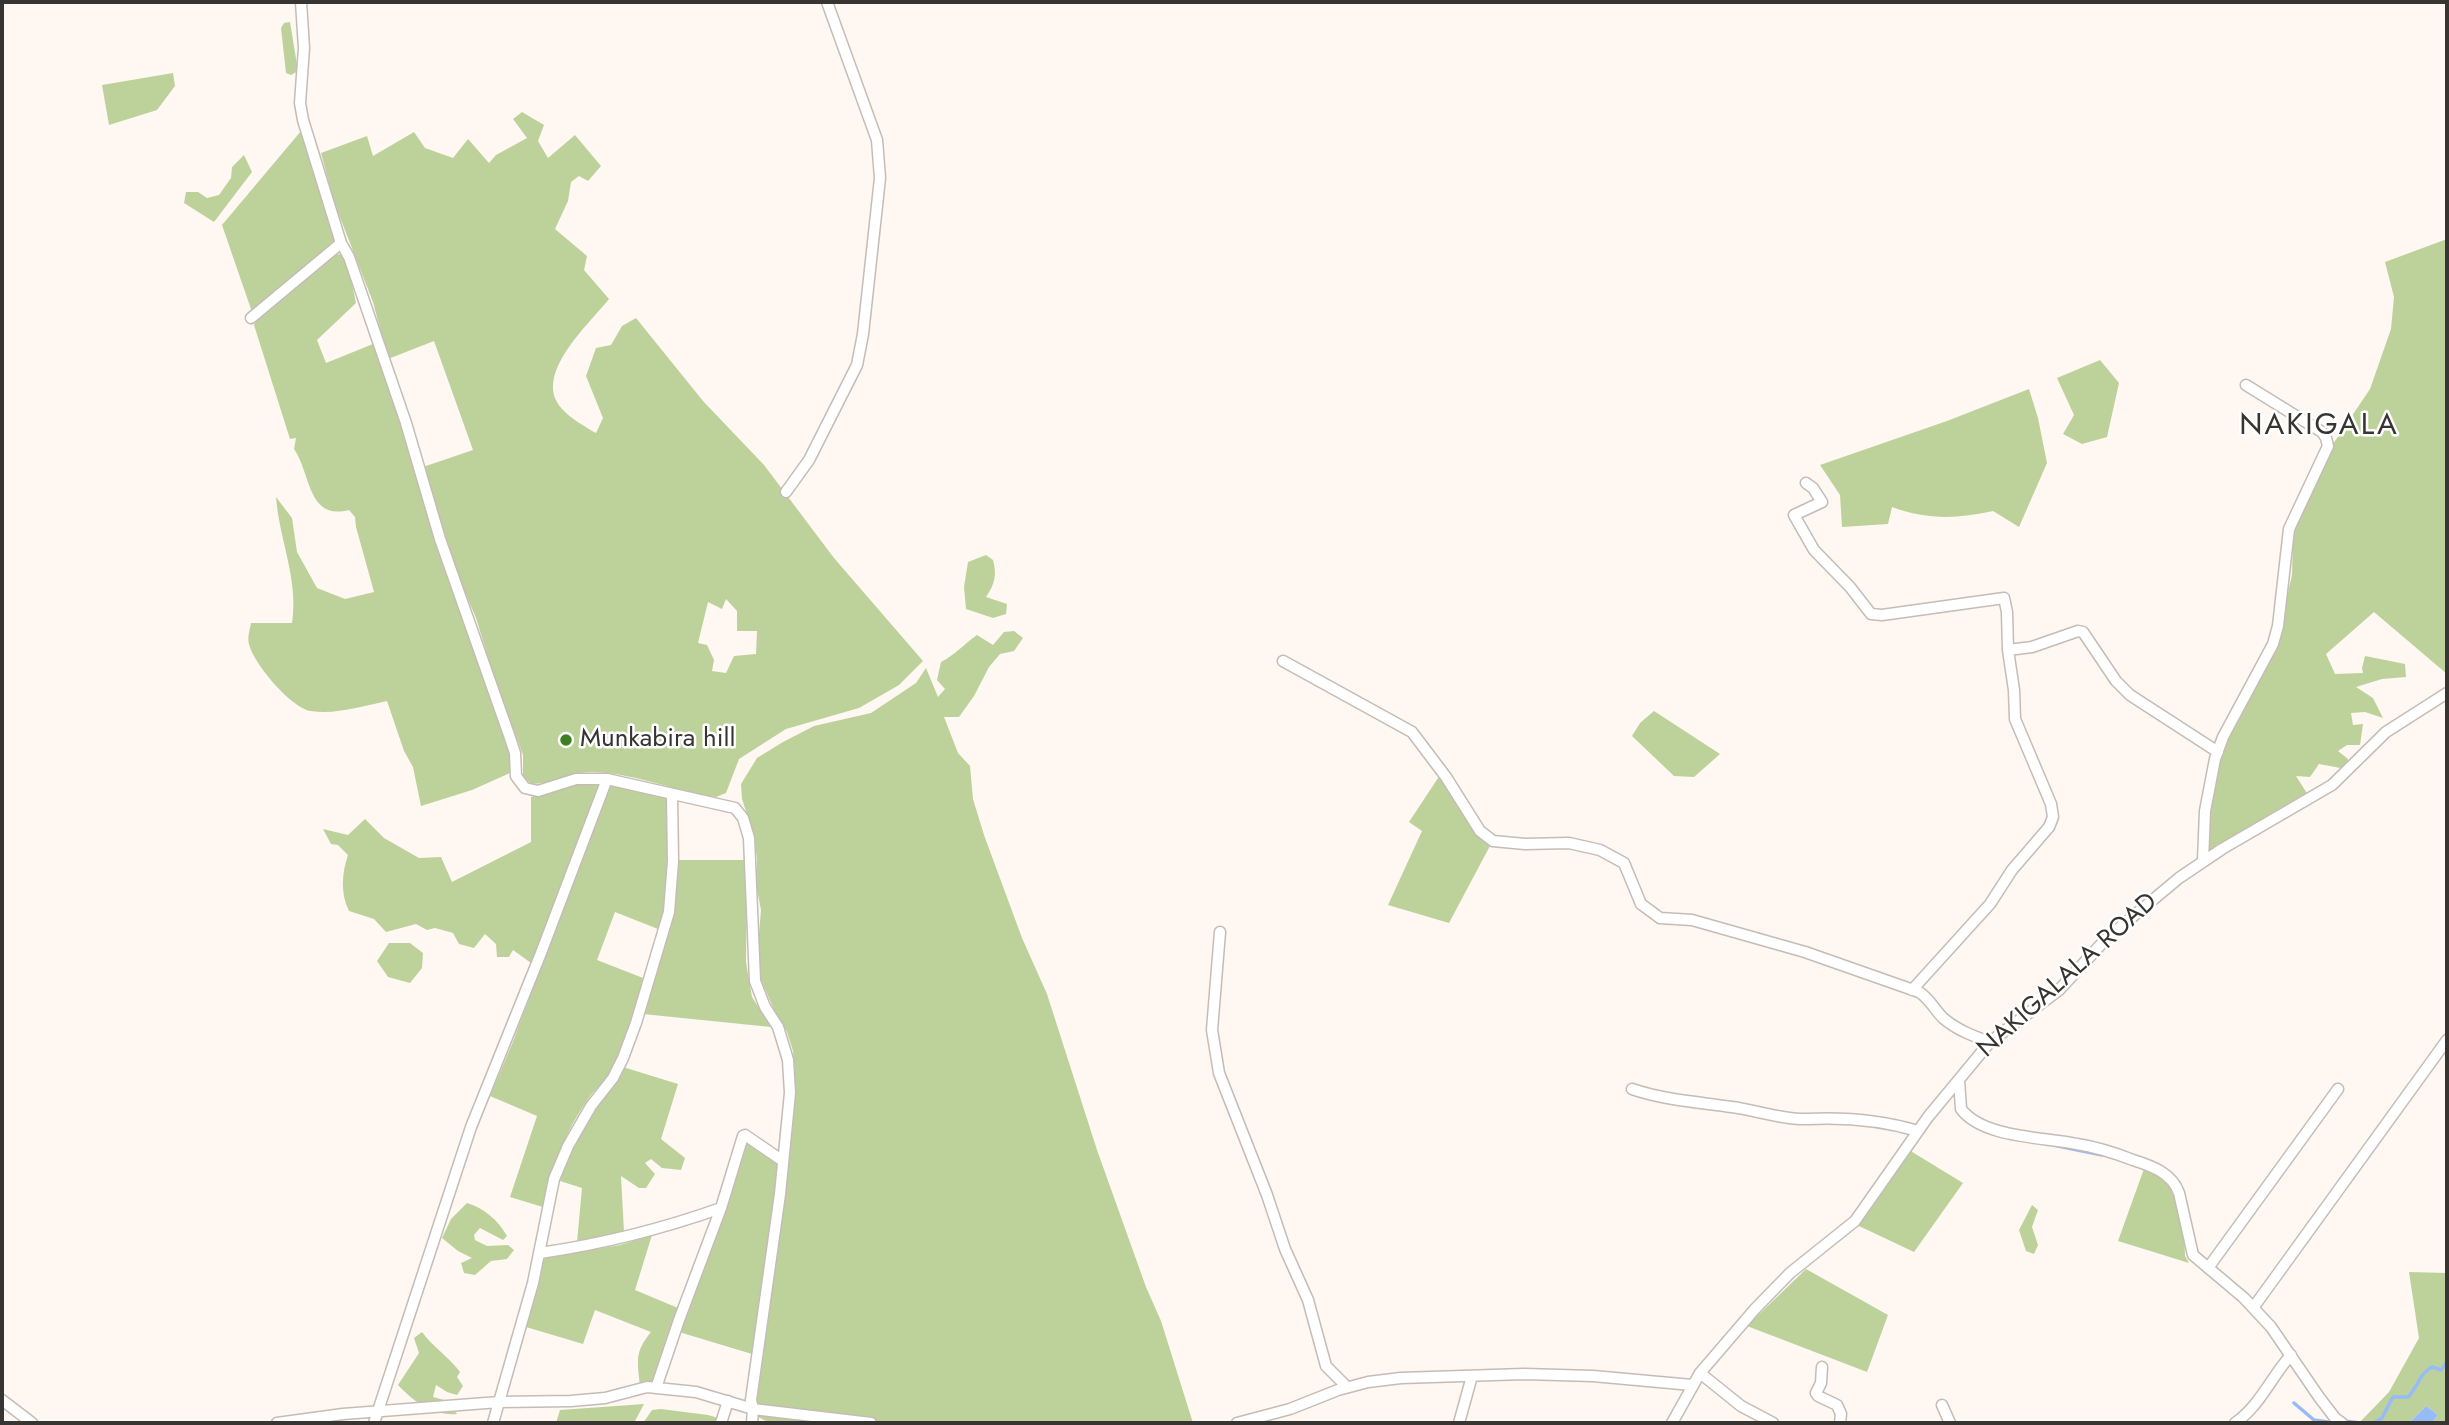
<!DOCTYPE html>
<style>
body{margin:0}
#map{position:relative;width:2449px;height:1425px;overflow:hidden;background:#fef7f2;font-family:Jost,sans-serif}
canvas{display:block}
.frame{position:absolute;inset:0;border:4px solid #373432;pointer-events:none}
</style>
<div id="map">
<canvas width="2449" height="1425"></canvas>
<div class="frame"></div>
</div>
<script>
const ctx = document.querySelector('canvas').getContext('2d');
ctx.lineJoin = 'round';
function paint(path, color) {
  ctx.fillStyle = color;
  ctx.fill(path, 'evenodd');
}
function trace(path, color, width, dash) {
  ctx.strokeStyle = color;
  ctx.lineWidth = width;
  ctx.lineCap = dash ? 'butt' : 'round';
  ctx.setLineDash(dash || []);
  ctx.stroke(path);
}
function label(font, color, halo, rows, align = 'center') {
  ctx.font = font + ' Jost,sans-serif';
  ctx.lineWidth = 5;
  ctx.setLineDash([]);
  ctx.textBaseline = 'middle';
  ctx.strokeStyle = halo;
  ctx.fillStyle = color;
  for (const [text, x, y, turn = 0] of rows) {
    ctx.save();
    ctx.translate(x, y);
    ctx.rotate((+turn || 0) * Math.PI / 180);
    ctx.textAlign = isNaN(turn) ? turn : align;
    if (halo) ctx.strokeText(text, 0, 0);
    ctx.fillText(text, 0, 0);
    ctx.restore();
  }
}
paint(new Path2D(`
 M290,22L298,71L291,75L286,73L281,28L284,23Z
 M173,73L175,86L157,110L109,125L102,85Z
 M522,112L544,125L538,141L548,158L575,135L601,166L588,181L579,176L571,182L568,201L555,229L587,256L584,270L609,299C589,324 539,369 557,402C564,415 584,426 596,433L603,418L586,376L596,348L611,345L622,326L636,318L703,401L764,465L834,558L923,661L899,685L859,708L786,729L739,759L726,793L716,797C677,792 634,773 594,772C572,771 553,784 531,784L523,776V755L495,680L476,618L461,583L423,467L473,450L434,341L388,359L373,302L334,202L321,153L367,136L373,156L414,132L425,148L453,158L468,139L489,163L496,155L527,138L513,119ZM726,599L737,611V631H757L756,654L734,656L726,673L712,671L714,660L707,645L698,643L708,602L722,609Z
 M301,131L336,241L252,312L222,225Z
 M244,155L252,172L214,222L184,203L186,192H198L207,198L219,195L231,178L232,167Z
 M2447,239V674L2374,612L2326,654L2335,674L2363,673L2362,668L2365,656L2405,664L2406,677L2382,679L2356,687L2373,698L2383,718L2365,712L2351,713L2353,725L2363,724L2360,745H2347L2338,751L2348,759L2346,769L2319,764L2310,777L2296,776L2308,795L2210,851L2209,829L2216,767L2240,713L2277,640L2292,575L2293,539L2289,535L2331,447L2370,389L2391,329L2394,297L2385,262Z
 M343,254L347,258L356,303L317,340L326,363L373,344L400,415L509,748L510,773L472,790L421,806L413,767L404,751L387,701C363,706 335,715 311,711C292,709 253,663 249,644C247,638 250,629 251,623H292C299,580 279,539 276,497L292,518L297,552L317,588L345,599L374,592L356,527L355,517L349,510C307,521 311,473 294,449L296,438L290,439L254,325L258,318L333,255Z
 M2100,360L2119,383L2107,437L2082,444L2063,434L2074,415L2057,378Z
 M2029,389L2038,418L2047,463L2019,527L1993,511C1957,519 1927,520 1892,507L1888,524L1842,527L1840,495L1820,465L1947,421Z
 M986,555L993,560C997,575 995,584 986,597L1007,604L1006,614L993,618L966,609L964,587L968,562Z
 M1014,631L1023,638L1014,651L1000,654L989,667L974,696L959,717H944L958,753L970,766L973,799L984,835L1022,938L1047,994L1097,1150L1146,1287L1161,1321L1193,1423L768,1422L758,1417L755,1405L764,1351L795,1084L793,1051L787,1032L774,1010L759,975L757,958L761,910L756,884L757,859L754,836L742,799L741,784L757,758L783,742L814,726L871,713L916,683L926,668L938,697L945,689L937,680L941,662C955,655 964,644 977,635L993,645L1004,632Z
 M1654,711L1720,754L1694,777L1674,776L1632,736L1640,723Z
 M1440,775L1483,840L1491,844L1449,923L1388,905L1422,831L1409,822Z
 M602,782L531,963L513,950L509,957H497L496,944L485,934L474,948L459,944L453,933L435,928L427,930L416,924L386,932L374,919L349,911C340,893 342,873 348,855L338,845L331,844L323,829L348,835L365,819L384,838L419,858L441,857L452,882L531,842V797L561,786Z
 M609,784L668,797L666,901L658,929L615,912L597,960L643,978C635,1007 627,1050 610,1075C603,1083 594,1090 588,1099C565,1132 551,1168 546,1208L510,1197L537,1116L490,1096L512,1044Z
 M676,860H747L746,962L752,997L771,1027L643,1014L672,919L676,892Z
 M389,943H410L423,953L422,968L410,983L388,977L377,961Z
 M623,1067L678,1084L661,1139L685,1158L681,1170L662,1168L651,1159L645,1163L655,1174L646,1188H639L621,1176L624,1232L577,1242L582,1188L560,1181C577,1136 595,1105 623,1067Z
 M746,1141L779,1164L752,1354L679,1332L724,1214Z
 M1909,1150L1963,1183L1914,1252L1857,1225Z
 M2145,1166L2183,1192L2185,1256L2189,1263L2118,1241Z
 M467,1203C484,1208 498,1220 507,1236L503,1240L480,1228L474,1235L475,1240L487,1246L508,1245L514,1250L507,1259L491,1261L475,1275L464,1273L461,1263L472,1258L458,1251L442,1238L451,1219Z
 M2032,1205L2038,1210L2032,1227L2038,1245L2034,1254L2026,1251L2019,1230Z
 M652,1235L635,1290L678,1308L652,1386L640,1385C637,1359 635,1352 651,1332L595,1310L583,1344L526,1327L542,1261L547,1257L620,1245Z
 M1806,1269L1888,1315L1867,1372L1747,1326Z
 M2409,1272L2446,1273L2447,1423H2432L2438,1415L2426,1406L2409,1423H2359L2389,1392L2419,1338Z
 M422,1332C433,1347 449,1357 460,1372L457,1377L463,1386L457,1395L447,1392L436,1385L433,1397L448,1401L457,1414C433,1416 414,1402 398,1385L419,1353L414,1338Z
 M644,1404L634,1423H556L560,1410Z
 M661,1409L708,1415L718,1418L715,1423H643L652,1410Z`), '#bdd29b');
paint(new Path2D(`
 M2426,1406L2438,1415L2432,1423H2409Z`), '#96bbf8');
trace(new Path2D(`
 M2058,1146L2102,1155
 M2294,1403L2314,1420L2334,1423
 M2345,1421L2360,1423
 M2374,1423L2382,1418L2393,1397H2408C2418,1387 2419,1374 2432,1367L2441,1370L2447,1362`), '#96bbf8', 3.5);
const street = new Path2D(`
 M301,2L304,48L300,103L303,120L341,243L349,257L406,423L440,539L509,735L515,753L516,776L525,788L538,791L576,779H607L735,808L743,818L749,838L755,981L765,1007L778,1027L788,1060L790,1093L780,1194L751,1400L753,1409L752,1423
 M251,318L341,243
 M1806,483L1813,488L1822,502L1794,515L1814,550L1850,587L1871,614L1882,615L2004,598L2007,612L2008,650L2032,647L2078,631L2083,632L2116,681L2130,695L2218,752
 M786,492L809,460L857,365L863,334L880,178L877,140L827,2
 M1283,661L1412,732L1446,777L1480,831L1493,841L1525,844L1569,843L1600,850L1624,863L1641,904L1660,918L1692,920L1805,952L1919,992C1930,999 1934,1009 1943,1018C1957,1030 1973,1036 1990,1042
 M2203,861L2205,811L2215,759L2223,737L2273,644L2278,626L2289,529L2328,446L2326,438L2322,432L2246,385
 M1220,932L1212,1030L1219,1073L1267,1195L1285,1249L1308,1300L1326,1366L1347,1387
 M1912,990L1990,904L2012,870L2049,827L2053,817L2051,804L2015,719L2014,690L2008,650
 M1959,1080L1961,1109C1983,1138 2043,1137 2077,1144C2096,1147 2115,1153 2133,1160C2152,1166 2172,1173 2179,1193L2193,1255L2244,1298L2271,1327L2319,1397L2335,1418L2342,1423
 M1632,1089C1664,1100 1698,1102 1732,1107C1755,1110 1784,1120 1807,1119C1845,1117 1881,1120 1918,1131
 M540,1253C602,1244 662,1229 721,1208
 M2208,1268L2338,1089
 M2253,1308L2447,1040
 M1822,1367L1821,1383L1816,1393L1818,1396L1837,1405L1841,1414L1840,1423
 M1700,1373L1741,1406L1773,1423
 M656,1388L679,1320L721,1208L743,1136L745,1135L783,1161
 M2,1400L32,1423
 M1942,1405L1950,1423
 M277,1423L343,1414L499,1402L571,1401L605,1398L647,1387L696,1392L753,1409L871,1423
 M374,1423L471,1127L541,953L607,779
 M493,1423L533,1283L554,1179L568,1146L591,1106L613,1078L623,1058L636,1023L669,912L673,861L672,794
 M721,1423L728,1401
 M1237,1423L1290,1409L1338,1390L1368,1382L1401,1378L1524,1374L1593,1376L1692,1385
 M1459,1423L1472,1376
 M1672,1423L1700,1373L1755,1309L1790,1273L1855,1221L1928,1117L1990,1042L2059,990L2106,939L2179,878L2222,849L2332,785L2386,732L2447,693
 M2235,1423C2260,1406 2271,1377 2291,1355`);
trace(street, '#c5bcb6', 13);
trace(street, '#fff', 10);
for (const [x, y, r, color] of [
 [566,740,7,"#3c8022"]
]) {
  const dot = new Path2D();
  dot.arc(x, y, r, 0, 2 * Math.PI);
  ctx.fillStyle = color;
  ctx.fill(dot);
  trace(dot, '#fff', 2.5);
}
label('26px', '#373432', '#fff', [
 ["Munkabira hill",580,740]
], 'left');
label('26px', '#373432', '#fff', [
 ["NAKIGALALA ROAD",2068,976,-42]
]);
ctx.letterSpacing = '2px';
label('30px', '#373432', '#fff', [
 ["NAKIGALA",2319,427]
]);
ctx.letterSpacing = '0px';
</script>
